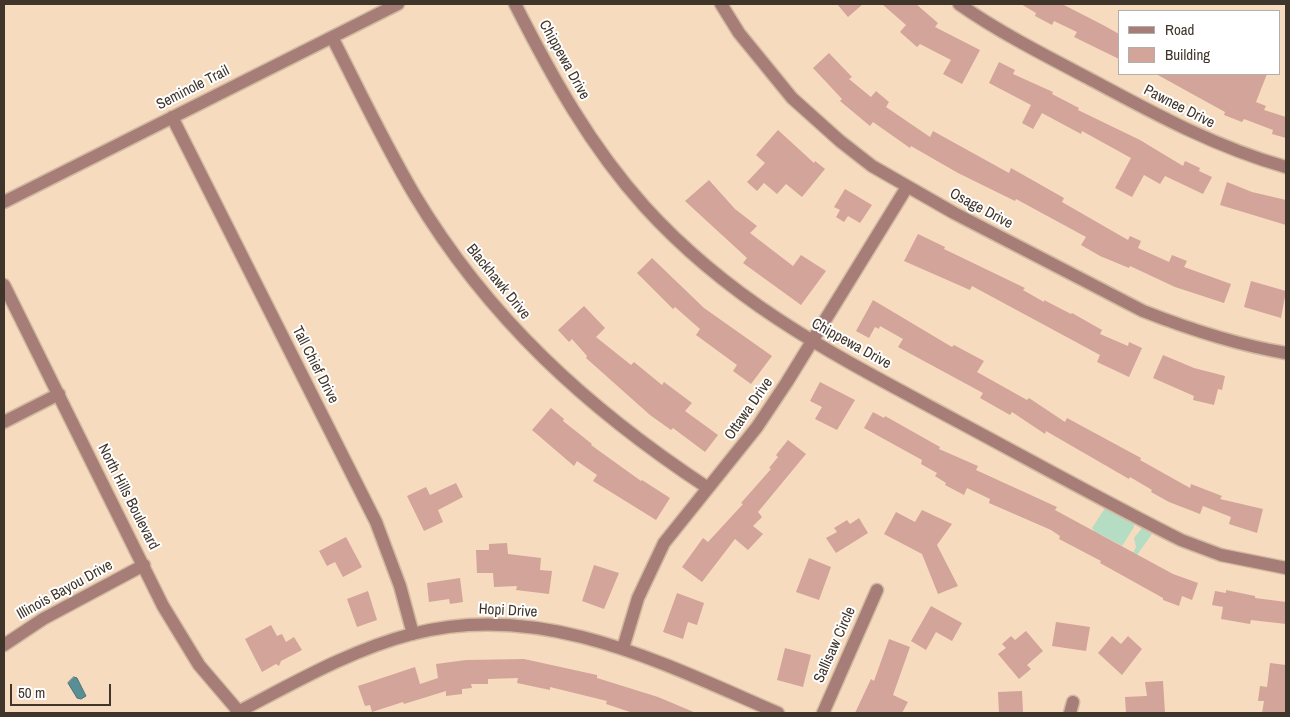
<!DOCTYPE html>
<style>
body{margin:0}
#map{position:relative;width:1290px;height:717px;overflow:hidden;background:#f6dbbf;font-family:"Archivo Narrow",sans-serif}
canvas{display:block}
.frame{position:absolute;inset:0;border:5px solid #40352a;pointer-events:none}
.legend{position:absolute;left:1118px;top:10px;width:162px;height:65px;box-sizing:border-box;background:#fff;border:1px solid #b3aeaa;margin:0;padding:6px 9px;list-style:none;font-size:15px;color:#40352a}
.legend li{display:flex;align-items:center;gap:10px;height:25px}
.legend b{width:25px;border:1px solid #b3aeaa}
.scale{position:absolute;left:10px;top:684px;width:101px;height:22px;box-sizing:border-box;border:2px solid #40352a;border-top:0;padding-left:6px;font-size:15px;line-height:18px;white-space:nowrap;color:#40352a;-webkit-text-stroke:4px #fff;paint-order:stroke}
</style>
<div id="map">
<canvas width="1290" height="717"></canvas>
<div class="frame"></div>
<ul class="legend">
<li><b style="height:6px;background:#a77d78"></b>Road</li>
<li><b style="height:14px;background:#d3a49a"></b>Building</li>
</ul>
<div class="scale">50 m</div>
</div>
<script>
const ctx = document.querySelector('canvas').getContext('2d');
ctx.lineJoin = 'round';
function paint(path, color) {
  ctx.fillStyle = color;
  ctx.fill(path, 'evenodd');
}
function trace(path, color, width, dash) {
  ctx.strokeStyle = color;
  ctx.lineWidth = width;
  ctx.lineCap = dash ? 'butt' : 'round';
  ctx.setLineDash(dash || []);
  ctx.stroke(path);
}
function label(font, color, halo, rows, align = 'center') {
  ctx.font = font + ' "Archivo Narrow",sans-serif';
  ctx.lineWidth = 4;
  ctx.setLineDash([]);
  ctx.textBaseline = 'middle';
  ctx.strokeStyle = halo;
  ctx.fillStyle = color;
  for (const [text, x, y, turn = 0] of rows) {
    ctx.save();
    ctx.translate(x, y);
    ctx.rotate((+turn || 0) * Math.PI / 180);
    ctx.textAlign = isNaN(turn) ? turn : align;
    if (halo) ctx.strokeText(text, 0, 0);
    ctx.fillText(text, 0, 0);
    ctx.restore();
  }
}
paint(new Path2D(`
 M1105,508L1134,524V527L1122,546L1100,534L1086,546L1094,530L1092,528Z
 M1142,528L1152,534L1137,555L1128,563L1136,547L1134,538Z`), '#b5ddc4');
const water = new Path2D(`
 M74,677L77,678L86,696L81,699L77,698L68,683Z`);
paint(water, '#588e95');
trace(water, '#517375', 1);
paint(new Path2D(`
 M837,4H863L848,17Z
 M882,4H916L938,23L935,27L980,50L962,84L943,74L951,60L920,44L917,47L900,32L906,25Z
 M1021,4H1062L1103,25L1119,34V59L1074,37L1077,32L1054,21L1052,25L1035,16L1036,13Z
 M829,53L852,77L849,79L871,97L876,91L889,102L886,107L930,137L933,131L1009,173L1011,168L1064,198L1062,202L1128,240L1130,236L1141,241L1138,248L1169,262L1172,255L1187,261L1184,267L1231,284L1224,303L1175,287L1130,266L1129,268L1100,256L1081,245L1086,237L1016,199L1015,201L958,173L911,146L910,148L873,122L870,126L840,101L842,99L813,68Z
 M999,62L1015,70L1013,74L1053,92L1052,94L1079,108L1078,110L1140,140L1183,166L1185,161L1200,168L1199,171L1212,177L1203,194L1165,176L1160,184L1144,175L1132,197L1115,188L1131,158L1082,131L1081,134L1042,113L1033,129L1022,123L1031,105L989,83Z
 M1156,74H1267L1256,102L1266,106L1264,110L1286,117V138L1272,134L1273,130L1244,119L1242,122L1224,115L1225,112Z
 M778,130L814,163L815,161L825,169L802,197L786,184L777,194L764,183L757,191L747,182L765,163L756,155Z
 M709,180L735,209L757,226L750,233L793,266L801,255L826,271L801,305L743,263L747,258L685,201Z
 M1227,182L1252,192L1286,200V225L1220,205Z
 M845,189L872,205L860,223L848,216L844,222L836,217L840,210L834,207Z
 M918,234L945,247L944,249L1025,288L1023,290L1044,302V300L1071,314L1072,313L1102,330L1100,334L1128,346L1129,342L1142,348L1129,377L1097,362L1100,355L972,286L970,290L904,261Z
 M652,258L704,308L772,356L751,384L733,371L737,365L696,335L700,329L675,307L673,309L637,273Z
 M1251,281L1286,291L1281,318L1244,307Z
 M873,300L952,347L954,345L984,361L977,372L1027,400L1029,398L1065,422L1067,418L1141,458L1140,460L1190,488L1191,484L1222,496L1220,499L1263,509L1257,533L1229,524L1231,517L1203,506L1200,514L1169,502L1151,492L1152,490L1130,477L1129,479L1046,431L1045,434L1012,412L1010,415L980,398L983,393L898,347L903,339L880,326L879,329L875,327L869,338L856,331Z
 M584,306L605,328L596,337L631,365L634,362L662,385L664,382L692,403L685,411L718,435L705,452L673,428L671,430L650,415L586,358L587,356L572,339L569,342L558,330Z
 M1163,355L1194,368L1225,376L1222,390L1218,389L1214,405L1193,400L1194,396L1153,378Z
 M820,382L855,400L837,430L815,419L822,407L810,401Z
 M551,408L564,419L563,421L592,444L591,445L641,481L642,480L670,498L656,520L593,481L597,475L577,461L574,466L532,430Z
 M873,412L884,418L885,416L940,447L939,449L978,466L976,470L1057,507L1055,510L1173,574L1198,583L1192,600L1182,596L1179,606L1163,600V598L1100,563L1101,561L1059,539L1060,536L1051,530L989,503L990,499L967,488L964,495L945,485L946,483L935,476L937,473L921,464L922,460L864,428Z
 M788,440L806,454L758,512L762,517L753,526L763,534L748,550L735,539L702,582L682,567L703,538L708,542L743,504L741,503L771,469L769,468L778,457L776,455Z
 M456,483L463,497L438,510L443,522L424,531L407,496L426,487L430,495Z
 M922,510L952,524L937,545L958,586L938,594L922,554L884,534L896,512L915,522Z
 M859,518L868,533L836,553L826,538L837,532L834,528L847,520L850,524Z
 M346,537L362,567L343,577L335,562L327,566L319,551Z
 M507,543L508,554L541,558L540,570L552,571L549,594L516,590L517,586L494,587L493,573H477L476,550H489V544Z
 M809,558L831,567L819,600L796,592Z
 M594,565L619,573L604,609L582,601Z
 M460,578L463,602L450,604L449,599L429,602L427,583Z
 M1226,590L1255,596V598L1286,602V624L1251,620L1250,624L1221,619L1223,607L1212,605L1215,591L1226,593Z
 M368,591L377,620L357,627L347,599Z
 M677,593L704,603L697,625L688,622L683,639L663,632Z
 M931,606L962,623L952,641L936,632L926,650L911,641Z
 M1056,622L1090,627L1086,651L1052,646Z
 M271,625L277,636L282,634L286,642L294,637L302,650L281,661L279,666L276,664L262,672L245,639Z
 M1026,631L1043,651L1027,665L1031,669L1019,679L998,654L1006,648L1002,644L1011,636L1015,640Z
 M1112,636L1121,644L1128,636L1142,649L1122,675L1098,653Z
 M889,639L910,647L893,695L908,702L902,713H855L871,679L874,681Z
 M785,648L811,655L803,687L777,680Z
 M524,659L597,675V678L658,697L696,713H633L606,704L607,701L550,687V690L517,683L518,678L488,679V684H471L472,688L462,689V694L446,696V691L404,704L403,702L372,712L370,705L365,706L358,686L415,667L420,684L438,678L436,664L466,660Z
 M1270,663L1286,665V713H1262L1264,701H1258L1260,686L1267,687Z
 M1163,681L1165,713H1126L1125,697L1147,696L1145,682Z
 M1022,691L1023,713H999L998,692Z`), '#d3a49a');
const minor = new Path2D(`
 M515,4C552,77 590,146 645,207C735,306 840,358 955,420C1030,460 1105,502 1181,540L1221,555L1286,568
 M721,4L739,33L792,98L840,141L872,166L954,213L1143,311C1189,329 1237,345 1286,353
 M959,4C999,32 1044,55 1088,78C1153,113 1215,147 1286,167
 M332,37C359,90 384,143 414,194C488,318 588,409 708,488
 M172,117L376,522L400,586L413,634
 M4,202L398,4
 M4,285L163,606L199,665L240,713
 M4,422L59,394
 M4,645L43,619L144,565
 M623,648L638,598L664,543L757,427L787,382L907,187
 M236,713C292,684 350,650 412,634C542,600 662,663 778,713
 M823,713L877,590
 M1070,713L1073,702`);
trace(minor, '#d2baa1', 15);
trace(minor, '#a77d78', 12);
label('15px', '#40352a', '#fff', [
 ["Chippewa Drive",564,60,61],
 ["Seminole Trail",193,88,-27],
 ["Pawnee Drive",1179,107,27],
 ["Osage Drive",981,209,28],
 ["Blackhawk Drive",498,282,51],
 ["Chippewa Drive",851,344,29],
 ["Tall Chief Drive",315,365,63],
 ["Ottawa Drive",749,409,-55],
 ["North Hills Boulevard",128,497,63],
 ["Illinois Bayou Drive",65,590,-29],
 ["Hopi Drive",508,611,3],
 ["Sallisaw Circle",835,645,-66]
]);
</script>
